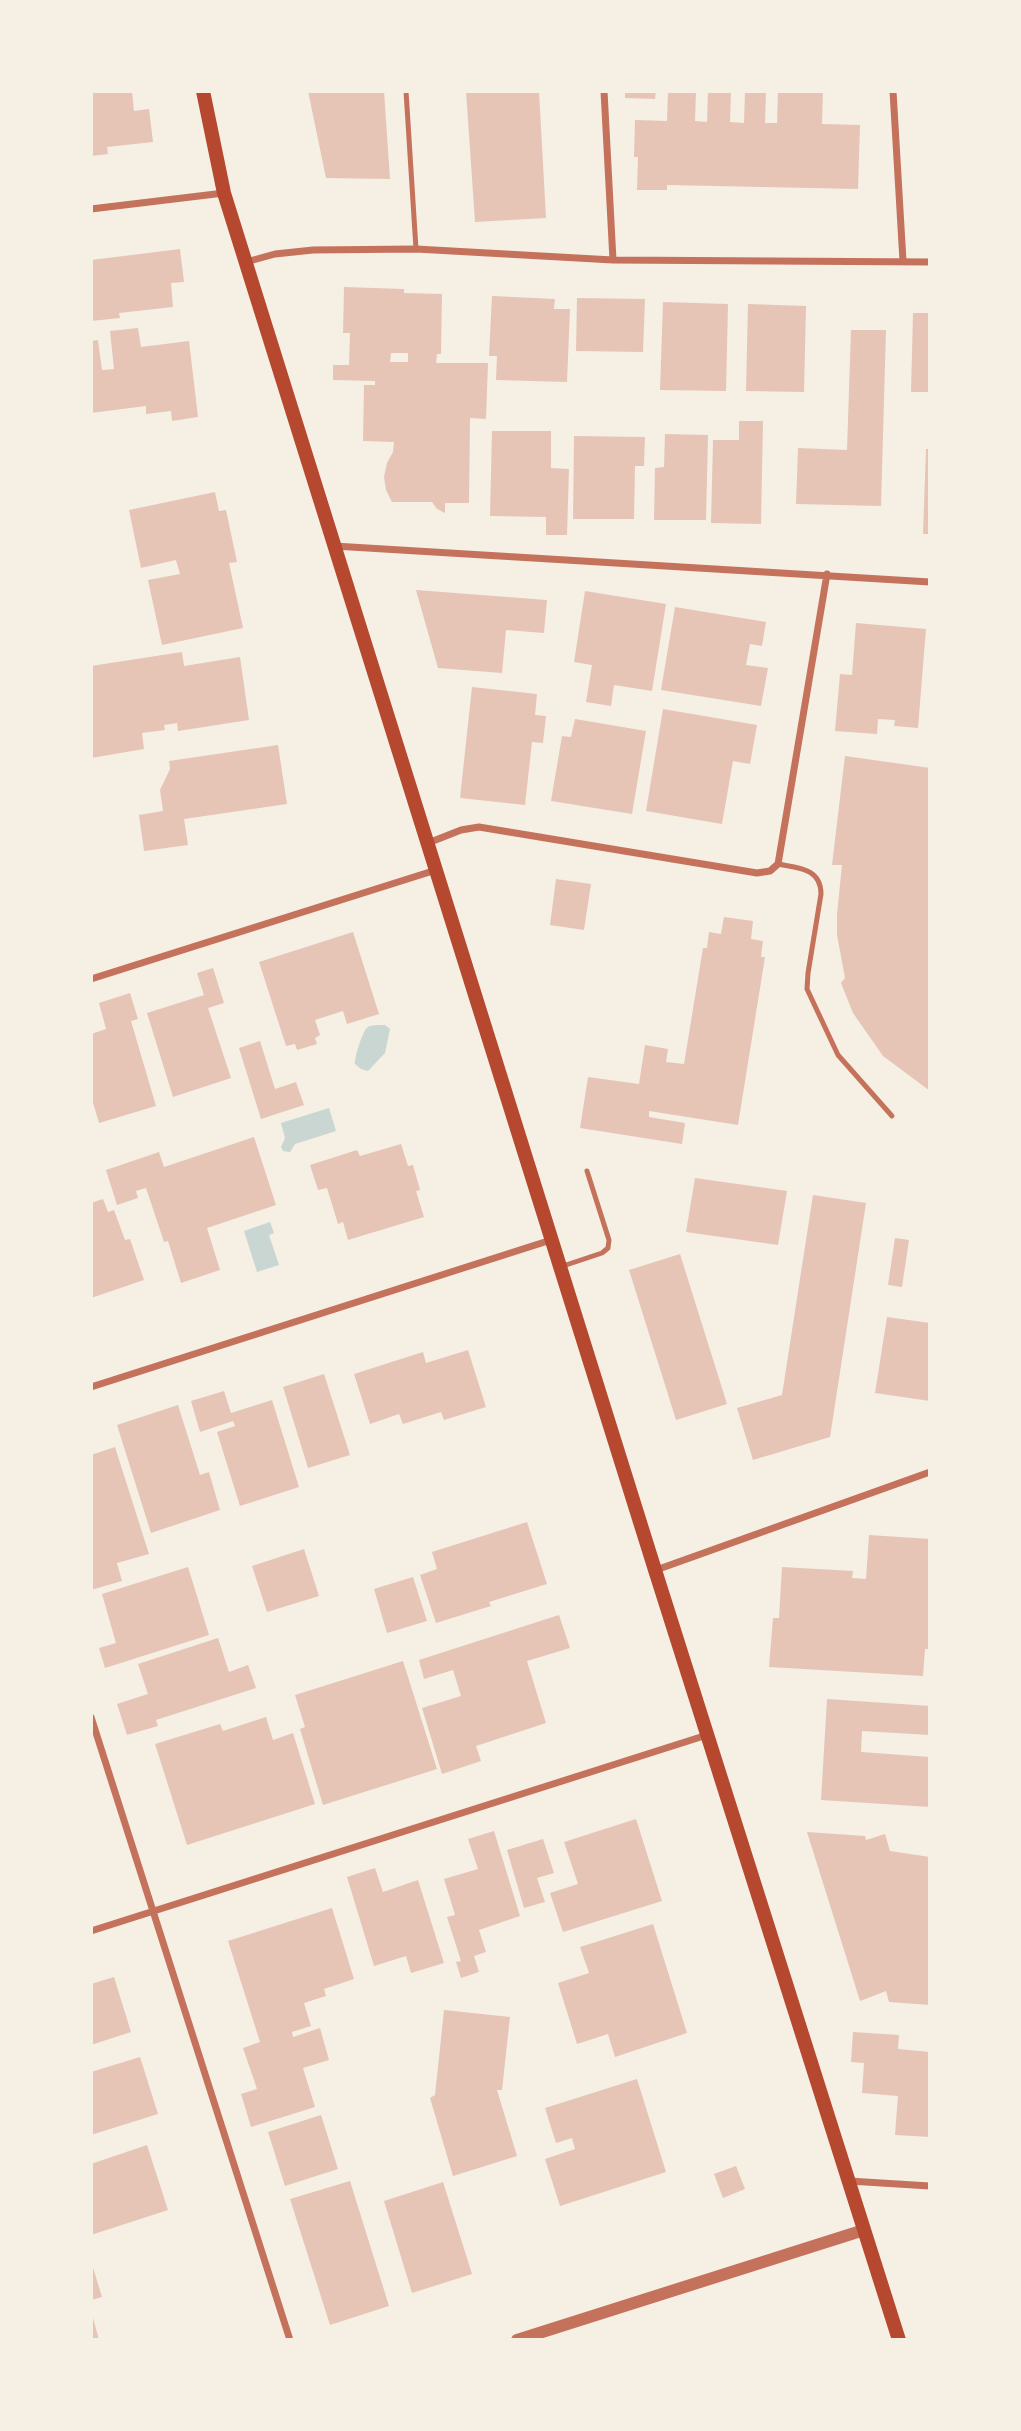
<!DOCTYPE html>
<style>
body{margin:0}
#map{position:relative;width:1021px;height:2431px;overflow:hidden;background:#f6efe4;font-family:"Titillium Web",sans-serif}
canvas{display:block}
.frame{position:absolute;inset:0;border:93px solid #f6efe4;pointer-events:none}
</style>
<div id="map">
<canvas width="1021" height="2431"></canvas>
<div class="frame"></div>
</div>
<script>
const ctx = document.querySelector('canvas').getContext('2d');
ctx.lineJoin = 'round';
function paint(path, color) {
  ctx.fillStyle = color;
  ctx.fill(path, 'evenodd');
}
function trace(path, color, width, dash) {
  ctx.strokeStyle = color;
  ctx.lineWidth = width;
  ctx.lineCap = dash ? 'butt' : 'round';
  ctx.setLineDash(dash || []);
  ctx.stroke(path);
}
paint(new Path2D(`
 M385,1025L390,1029L385,1053L368,1071L361,1069L355,1064C354,1059 363,1029 368,1027C371,1025 380,1025 385,1025Z
 M329,1108L336,1131L295,1144L290,1152L283,1151L281,1147L285,1138L281,1123Z
 M270,1222L274,1233L269,1235L279,1265L257,1272L244,1231Z`), '#c9d6d2');
paint(new Path2D(`
 M91,91H132L134,111L149,109L153,142L107,147L108,154L91,156Z
 M308,91H384L390,179L326,178Z
 M466,91H539L546,218L475,222Z
 M625,91H656L655,99L625,98Z
 M668,91H696L695,121L707,122L708,91H731L730,122L744,123L745,91H766L765,123H777L778,91H823L822,124L860,125L858,189L667,185V190H637L638,157H634L635,120L667,121Z
 M180,249L184,282L171,283L173,307L119,313L120,318L91,321V260Z
 M344,287L404,289V293L442,294L441,354H437L436,363H488L486,419L470,418L469,503H445V513L437,509L432,502H392L386,490L384,477L387,463L393,452L394,442L363,441L364,385H375V381L333,380V365H349L350,333H343ZM391,353H408V362H390Z
 M492,296L555,299L554,309H570L567,382L496,380L497,356H489Z
 M577,298L645,299L643,352L576,351Z
 M663,302L728,304L726,391L660,390Z
 M748,304L806,306L804,392L746,391Z
 M913,313H930V392H911Z
 M138,328L141,347L189,341L198,417L172,421L171,411L146,414V406L91,413V341L98,340L102,370L114,369L110,331Z
 M851,330H886L881,506L796,504L798,448L847,450Z
 M739,421H763L761,524L711,523L713,440H739Z
 M492,431H551V468L569,469L567,535H546V517L490,516Z
 M665,434L708,435L706,520H654L655,468L664,467Z
 M574,436L645,437L644,466H635L634,519H573Z
 M926,449H930V534H923Z
 M215,492L219,511L226,510L237,562L229,563L243,628L162,645L148,580L180,574L176,560L141,568L129,510Z
 M416,590L547,600L544,633L506,630L502,673L438,668Z
 M585,591L666,604L652,691L614,685L611,706L586,702L592,665L574,662Z
 M675,607L766,622L762,646L750,644L746,665L768,668L761,706L661,690Z
 M856,623L926,629L918,728L894,726L895,720L878,719L877,734L835,731L840,674L852,675Z
 M182,652L184,666L240,657L249,720L178,731L177,723L164,725L165,730L142,733L144,749L91,758V666Z
 M472,687L537,694L535,715L546,716L543,743L532,742L525,805L460,798Z
 M663,709L757,725L750,764L733,761L722,824L646,811Z
 M575,719L646,731L632,814L551,801L562,736L571,737Z
 M278,745L287,804L184,819L188,845L144,851L139,815L163,811L160,790L170,769L169,761Z
 M845,756L930,768V1091L883,1056L853,1013L841,983L845,978L837,935V914L842,865H832Z
 M556,879L591,884L584,930L550,925Z
 M724,917L753,921L751,939L763,941L761,957H765L738,1125L649,1111V1117L685,1123L682,1144L580,1128L588,1077L639,1084L645,1045L668,1049L666,1062L684,1064L703,948H707L709,932L721,934Z
 M353,932L379,1014L347,1024L343,1011L315,1020L320,1035L315,1038L317,1044L297,1050L295,1044L286,1046L259,962Z
 M213,968L224,1003L208,1008L231,1078L173,1097L147,1013L204,995L197,973Z
 M130,993L138,1019L131,1021L156,1106L99,1123L91,1096V1034L106,1029L99,1003Z
 M260,1041L275,1089L296,1082L304,1105L261,1119L239,1048Z
 M254,1137L276,1205L207,1228L220,1270L181,1283L168,1241L164,1242L146,1188L136,1191L138,1198L117,1205L106,1170L159,1152L164,1167Z
 M401,1144L408,1166L413,1165L420,1190L416,1191L424,1217L348,1240L343,1222L338,1224L327,1188L318,1190L310,1165L357,1150L360,1156Z
 M695,1178L787,1191L778,1245L686,1232Z
 M813,1195L866,1203L830,1437L753,1460L737,1408L782,1395Z
 M103,1199L108,1212L114,1210L125,1240L130,1239L144,1280L91,1298V1203Z
 M895,1238L909,1240L902,1287L888,1285Z
 M680,1254L727,1404L676,1420L629,1270Z
 M887,1317L930,1323V1401L875,1393Z
 M468,1350L486,1407L444,1420L441,1412L403,1424L399,1414L370,1424L354,1374L423,1352L426,1363Z
 M324,1374L350,1455L308,1468L283,1387Z
 M224,1391L231,1413L272,1400L299,1487L240,1506L217,1432L235,1426L233,1421L200,1432L191,1401Z
 M178,1405L200,1475L209,1472L220,1510L151,1533L117,1425Z
 M115,1447L149,1554L117,1563L122,1581L91,1590V1455Z
 M527,1522L547,1584L489,1602L491,1606L436,1623L420,1575L437,1569L432,1552Z
 M869,1535L930,1539V1649H925L923,1676L769,1667L773,1618H779L782,1567L853,1571L852,1578L866,1579Z
 M304,1549L319,1596L267,1612L252,1566Z
 M188,1567L209,1635L105,1668L99,1648L116,1643L102,1594Z
 M413,1577L427,1621L387,1633L374,1589Z
 M559,1615L570,1648L527,1661L546,1723L476,1746L481,1761L442,1774L422,1708L461,1696L453,1670L424,1679L419,1660Z
 M218,1638L229,1672L248,1665L256,1688L156,1720L158,1726L127,1735L117,1704L148,1694L138,1664Z
 M403,1661L437,1769L323,1805L300,1729L305,1727L295,1695Z
 M827,1699L930,1706V1735L862,1731L861,1752L930,1757V1807L821,1800Z
 M266,1717L273,1740L293,1733L315,1804L187,1845L155,1744L220,1724L223,1731Z
 M636,1819L662,1901L563,1932L550,1893L578,1884L564,1842Z
 M494,1831L520,1916L479,1930L486,1952L474,1956L479,1972L461,1978L456,1962L461,1961L447,1917L455,1915L444,1879L478,1869L468,1839Z
 M807,1832L865,1836L866,1840L885,1834L890,1851L930,1857V2005L889,2002L886,1991L860,2001Z
 M543,1839L554,1873L537,1878L545,1902L524,1908L507,1850Z
 M375,1868L383,1892L418,1880L444,1963L411,1973L406,1956L374,1966L347,1877Z
 M332,1908L354,1979L324,1989L326,1996L304,2003L311,2026L292,2032L293,2037L320,2028L329,2060L303,2068L315,2107L251,2127L241,2094L257,2089L243,2048L260,2042L228,1941Z
 M653,1924L687,2033L615,2057L608,2034L577,2044L558,1983L589,1973L580,1947Z
 M114,1977L131,2032L91,2045V1984Z
 M444,2010L510,2017L502,2090H497L517,2156L453,2176L430,2098L435,2095Z
 M853,2032L899,2035L898,2049L930,2052V2137L895,2135L898,2096L862,2093L864,2063L851,2062Z
 M140,2057L158,2114L91,2135V2072Z
 M637,2079L666,2172L560,2206L545,2159L575,2149L572,2138L556,2143L545,2108Z
 M321,2115L338,2169L285,2186L268,2132Z
 M147,2145L168,2210L91,2235V2164Z
 M736,2166L745,2189L723,2198L714,2174Z
 M350,2181L389,2306L330,2325L290,2199Z
 M443,2182L472,2274L412,2293L384,2201Z
 M91,2261L102,2297L91,2300Z
 M91,2314H92L99,2340H91Z`), '#e6c5b7');
trace(new Path2D(`
 M406,91L416,249
 M778,864C798,868 821,868 821,894L808,973L807,989L838,1055L892,1116
 M563,1266L602,1253L608,1248L609,1240L587,1171`), '#c5725c', 5);
trace(new Path2D(`
 M604,91L613,260
 M893,91L903,261
 M91,209L224,193
 M246,262L275,254L313,250L416,249L613,260L930,262
 M334,546L930,582
 M428,843L461,830L479,827L757,873L770,871L778,864L827,574
 M91,979L436,870
 M91,1387L551,1240
 M656,1570L930,1472
 M91,1717L290,2340
 M91,1931L707,1735
 M849,2181L930,2186`), '#c5725c', 7);
trace(new Path2D(`
 M517,2340L864,2230`), '#c5725c', 12);
trace(new Path2D(`
 M203,91L224,193L655,1570L899,2340`), '#b5482f', 14);
</script>
